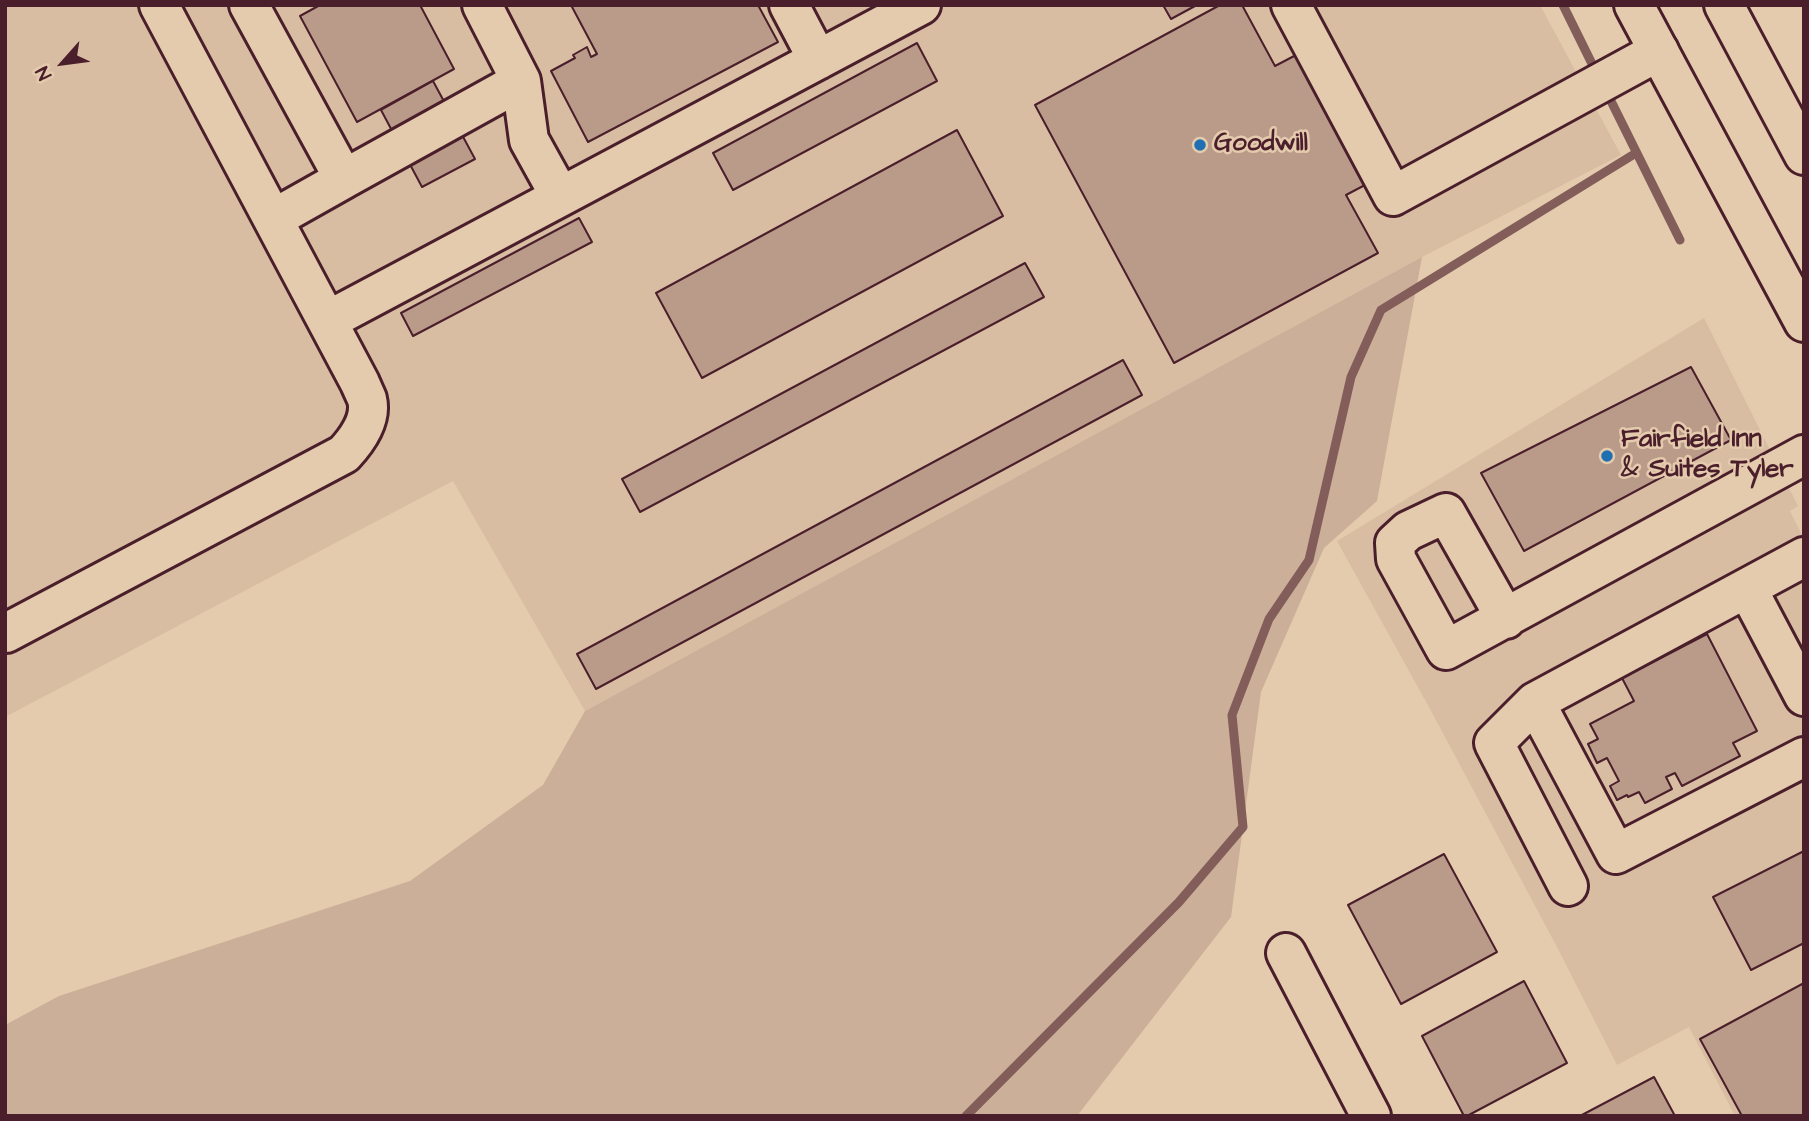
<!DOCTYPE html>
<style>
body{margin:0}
#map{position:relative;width:1809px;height:1121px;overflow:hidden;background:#e5cbad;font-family:"Architects Daughter",sans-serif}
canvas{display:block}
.frame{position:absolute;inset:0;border:7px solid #4a1f2b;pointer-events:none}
.north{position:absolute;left:28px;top:28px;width:70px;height:70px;-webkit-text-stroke:5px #e5cbad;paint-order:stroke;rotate:242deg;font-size:19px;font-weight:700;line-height:28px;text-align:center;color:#4a1f2b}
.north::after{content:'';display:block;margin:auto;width:24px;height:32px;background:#4a1f2b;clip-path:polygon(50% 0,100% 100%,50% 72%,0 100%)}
</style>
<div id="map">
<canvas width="1809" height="1121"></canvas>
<div class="frame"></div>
<div class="north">N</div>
</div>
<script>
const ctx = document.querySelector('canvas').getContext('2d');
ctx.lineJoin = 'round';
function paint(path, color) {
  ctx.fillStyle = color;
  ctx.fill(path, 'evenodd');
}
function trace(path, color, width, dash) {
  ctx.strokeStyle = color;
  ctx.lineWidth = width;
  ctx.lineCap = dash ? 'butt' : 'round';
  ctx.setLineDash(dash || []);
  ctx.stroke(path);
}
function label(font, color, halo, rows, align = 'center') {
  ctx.font = font + ' "Architects Daughter",sans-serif';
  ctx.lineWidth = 5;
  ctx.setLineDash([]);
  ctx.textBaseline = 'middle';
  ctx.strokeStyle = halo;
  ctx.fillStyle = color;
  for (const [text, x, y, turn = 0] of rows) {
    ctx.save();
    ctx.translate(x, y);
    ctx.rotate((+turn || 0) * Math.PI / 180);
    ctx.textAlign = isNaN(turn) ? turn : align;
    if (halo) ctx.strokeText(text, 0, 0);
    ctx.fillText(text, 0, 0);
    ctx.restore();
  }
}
paint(new Path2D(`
 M5,5H1540L1621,155L1422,257L585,711L453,481L5,717Z
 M1704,318L1798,506L1790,511L1804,539V1116H1735L1689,1027L1617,1065L1558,949L1430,709L1337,541Z`), '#d8bda2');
paint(new Path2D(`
 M1422,257L1377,501L1324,548L1261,692L1231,917L1077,1116H5V1025L59,996L410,881L543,785L585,711Z`), '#ccaf98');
trace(new Path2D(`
 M1563,5L1598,76
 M1606,91L1680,240
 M966,1116L1179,902L1243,827L1232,715L1269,619L1309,560L1351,377L1381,310L1636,153`), '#825d5a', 9);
const building = new Path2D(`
 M320,5H420L454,69L357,122L300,16Z
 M571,5H758L778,42L588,142L551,71L575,58L573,55L587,47L591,57L597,54Z
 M1163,5H1195V6L1171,19Z
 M1220,5H1242L1275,66L1296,55L1365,185L1346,195L1378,253L1174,363L1035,105Z
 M917,43L937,81L733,190L713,153Z
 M433,81L475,159L422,187L381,110Z
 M957,130L1003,216L702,378L656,293Z
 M579,218L592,242L413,336L401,313Z
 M1025,263L1044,297L640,512L622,479Z
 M1123,360L1142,395L596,689L577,654Z
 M1691,367L1731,440L1524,551L1481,473Z
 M1707,634L1757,731L1733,743L1740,756L1682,786L1675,773L1666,777L1672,789L1645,803L1639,792L1628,797L1627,795L1617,800L1610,786L1619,781L1607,758L1597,763L1588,744L1598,739L1590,724L1634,701L1622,678Z
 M1804,851V943L1751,970L1713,897Z
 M1444,854L1497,952L1401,1004L1348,905Z
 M1524,981L1567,1063L1467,1116H1464L1422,1036Z
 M1804,983V1116H1742L1700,1039Z
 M1654,1077L1675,1116H1580Z`);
paint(building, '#ba9b89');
trace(building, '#4a1f2b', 2);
const minor = new Path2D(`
 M249,5L344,179L273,219
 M482,5L521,81L529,140L560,196
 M789,5L818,60
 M1291,5L1393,196L1659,51
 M344,179L521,81
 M327,321L921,5
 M1804,557L1535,702L1616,854L1804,757
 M1747,588L1804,696
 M1506,619L1446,513L1408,531L1395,543L1396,559L1446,650L1804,455
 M5,632L6,633L344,454C357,440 372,419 367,399C365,394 362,388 360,383L159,5
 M1535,702L1494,743L1568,886
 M1286,953L1371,1116`);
const highway = new Path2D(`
 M1634,5L1804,322
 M1724,5L1804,155`);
trace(minor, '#4a1f2b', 44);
trace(highway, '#4a1f2b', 44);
trace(minor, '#e5cbad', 38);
trace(highway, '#e5cbad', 38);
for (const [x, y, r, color] of [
 [1200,145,7,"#1f6fb2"],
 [1607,456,7,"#1f6fb2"]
]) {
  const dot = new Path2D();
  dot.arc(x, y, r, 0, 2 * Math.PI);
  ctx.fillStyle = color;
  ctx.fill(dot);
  trace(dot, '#e5cbad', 2.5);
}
label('bold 26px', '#4a1f2b', '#e5cbad', [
 ["Goodwill",1214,145],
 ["Fairfield Inn",1621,441],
 ["& Suites Tyler",1621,471]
], 'left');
</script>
